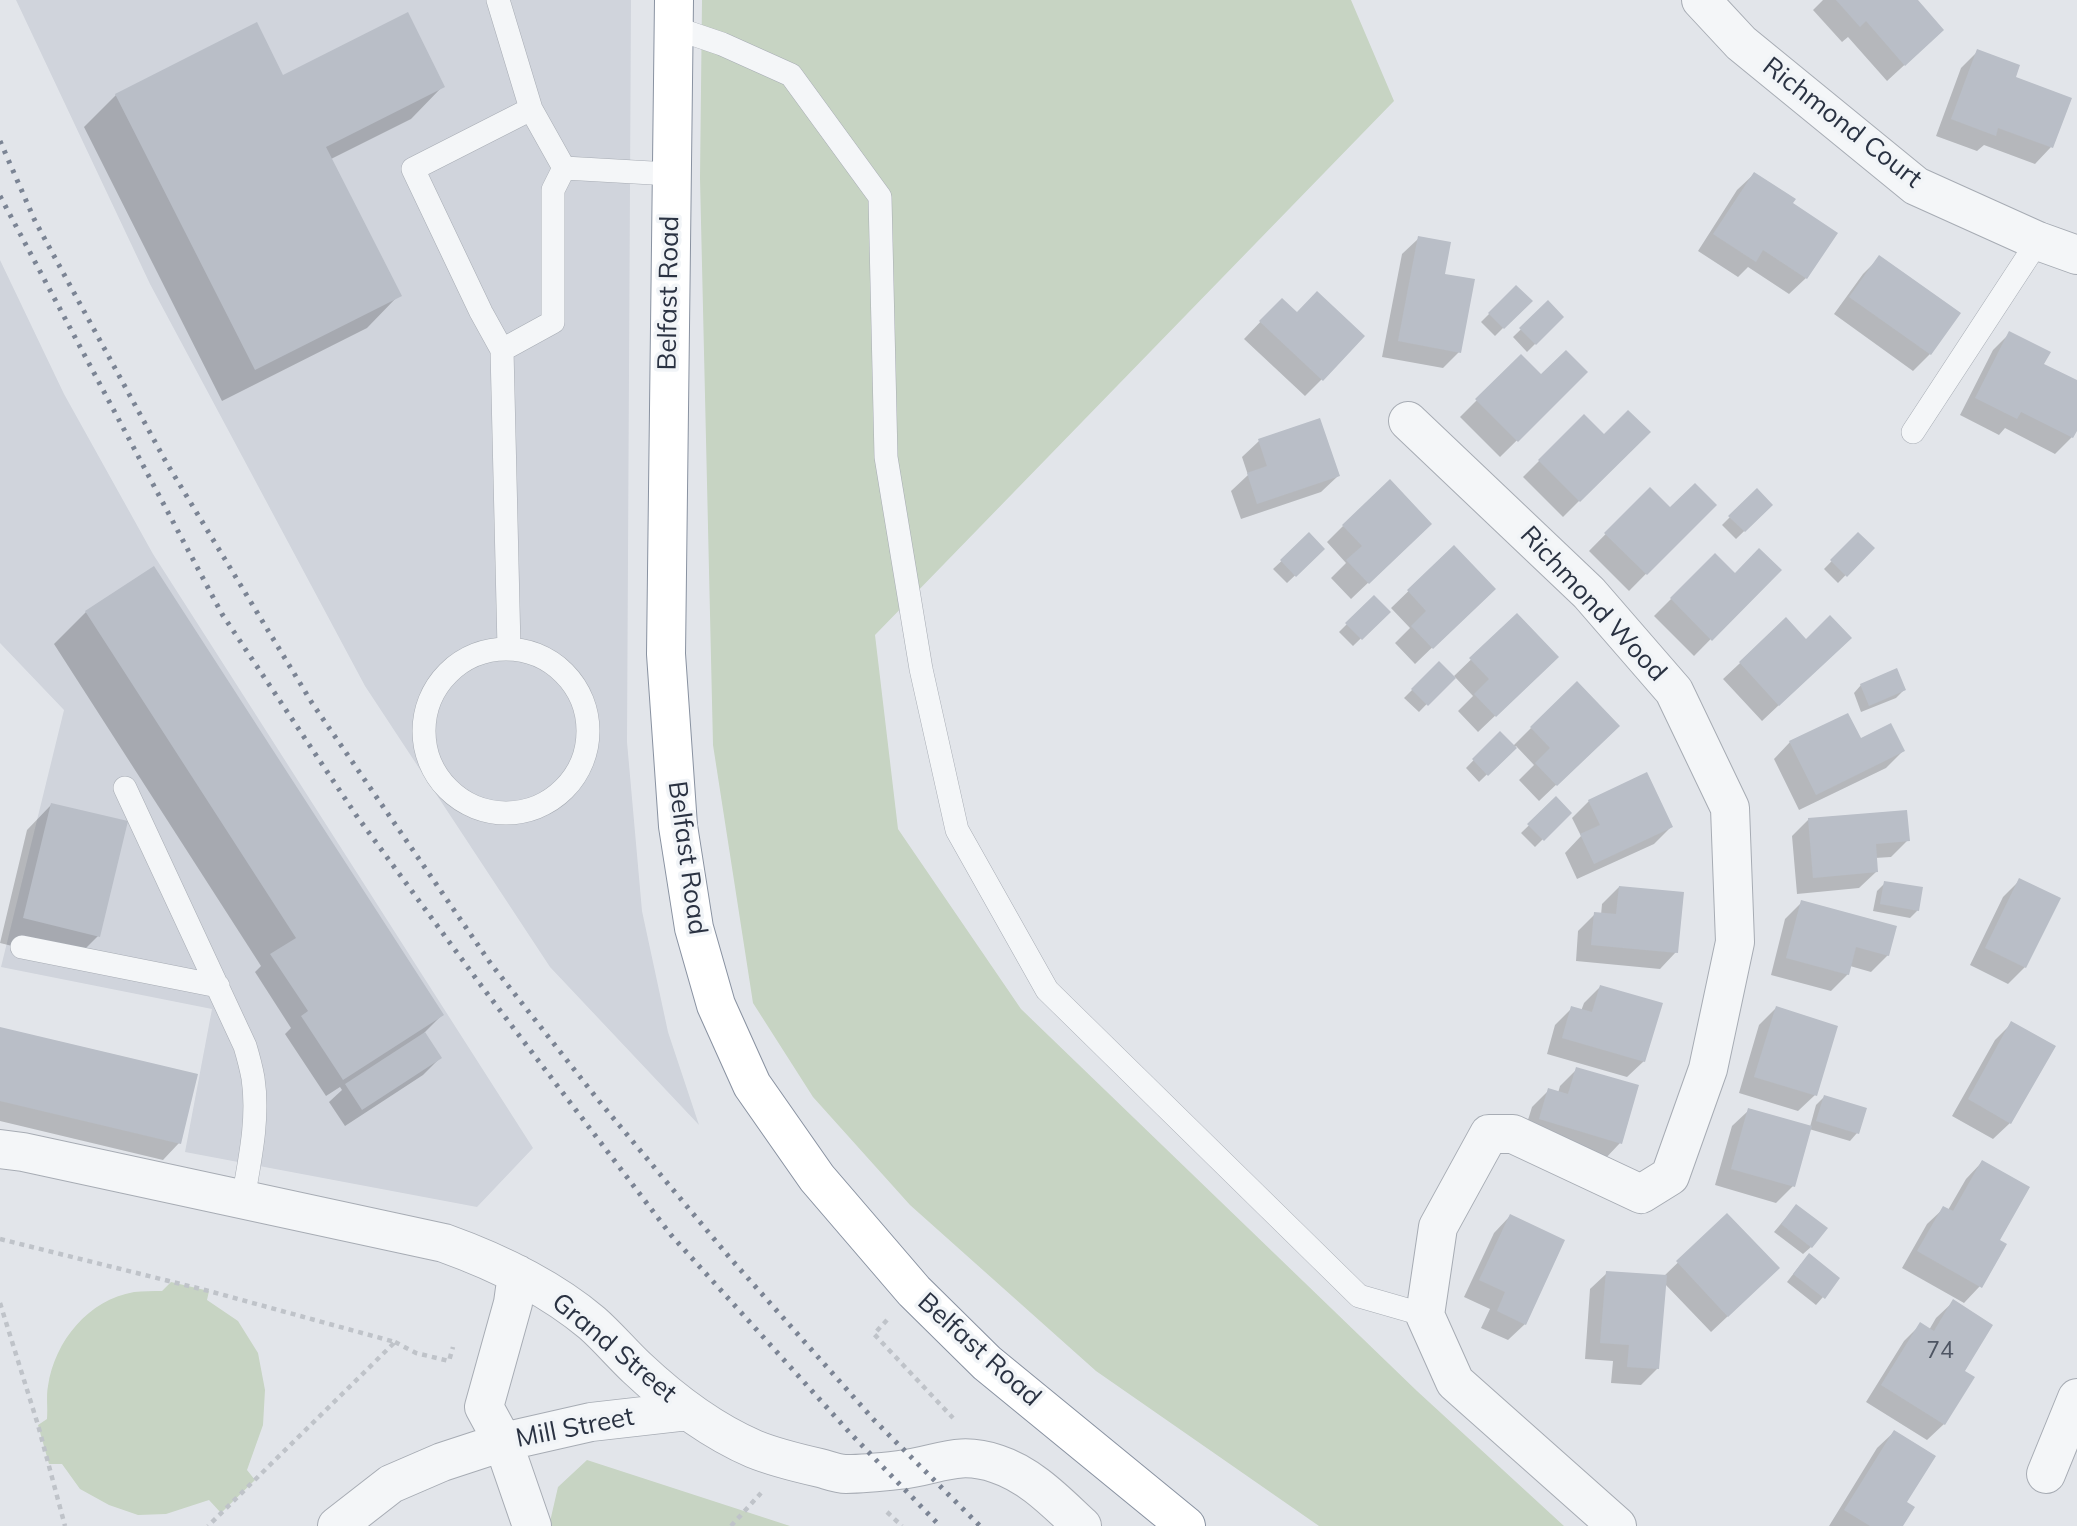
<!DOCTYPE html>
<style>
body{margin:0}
canvas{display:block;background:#e2e5ea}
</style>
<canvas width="2077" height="1526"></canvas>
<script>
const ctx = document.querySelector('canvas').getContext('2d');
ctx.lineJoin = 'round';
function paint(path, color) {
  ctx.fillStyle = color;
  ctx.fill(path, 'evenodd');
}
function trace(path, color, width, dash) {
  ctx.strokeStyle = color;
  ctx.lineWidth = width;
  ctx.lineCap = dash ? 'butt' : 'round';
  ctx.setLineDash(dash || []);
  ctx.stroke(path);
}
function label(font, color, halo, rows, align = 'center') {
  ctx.font = font + ' Mulish,sans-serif';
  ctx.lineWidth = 7;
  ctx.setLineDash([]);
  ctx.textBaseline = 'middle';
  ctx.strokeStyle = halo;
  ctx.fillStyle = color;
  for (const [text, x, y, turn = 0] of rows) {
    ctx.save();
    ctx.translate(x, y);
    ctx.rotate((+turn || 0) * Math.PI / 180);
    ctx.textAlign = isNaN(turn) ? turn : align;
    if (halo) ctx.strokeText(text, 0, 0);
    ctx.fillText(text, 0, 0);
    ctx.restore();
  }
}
paint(new Path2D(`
 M16,0H631L627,742L642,911L668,1032L699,1125L550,967L365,686L150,284Z
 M0,260L64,394L153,554L533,1148L477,1207L185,1152L212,1009L1,967L64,710L0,643Z`), '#d0d4dc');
paint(new Path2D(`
 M702,0H1351L1394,101L875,635L898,829L1021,1009L1417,1391L1564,1526H1319L1096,1371L910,1205L813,1097L753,1003L713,745L700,178Z
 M171,1282L209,1291L207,1300L238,1321L258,1353L265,1390L263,1425L247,1470L255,1480L221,1513L209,1500L166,1514L138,1515L109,1505L80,1489L62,1464H49L38,1425L47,1419C48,1408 46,1396 48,1386C55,1341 88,1300 134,1292C143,1291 153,1291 162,1291Z
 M587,1460L790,1526H549L558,1487Z`), '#c7d4c3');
paint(new Path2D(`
 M1823,0H1916L1925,46L1887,81L1848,37L1842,42L1813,10Z
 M1978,51L2013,78L2051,147L2035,164L1984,145L1977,151L1936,136L1961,68Z
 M283,78L443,86L411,119L331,159L399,295L367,328L222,401L84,127L116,95Z
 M1754,174L1790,204L1806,278L1789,294L1748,267L1738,277L1698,251L1737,190Z
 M1419,238L1443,275L1459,352L1443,368L1382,357L1402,254Z
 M1879,258L1930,354L1913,371L1834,314L1863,274Z
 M1516,287L1530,301L1495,336L1481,322Z
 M1548,303L1562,317L1527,352L1513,337Z
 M1265,317L1322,379L1305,396L1244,339Z
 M2010,333L2042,364L2077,382V427L2072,437L2055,454L2005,428L1999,435L1960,415L1993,350Z
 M1521,356L1541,376L1586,372L1500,457L1460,417Z
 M1584,416L1604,436L1648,432L1563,517L1523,477Z
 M1259,441L1338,476L1321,492L1241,519L1231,491L1248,475L1242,457Z
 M1650,489L1670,510L1714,505L1629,591L1589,551Z
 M1757,490L1771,505L1736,539L1722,525Z
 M1343,526L1413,540L1351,599L1331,578L1346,563L1327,542Z
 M1858,534L1872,548L1838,583L1824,569Z
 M1309,535L1323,549L1287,583L1273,569Z
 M1454,547L1493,589L1415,664L1395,643L1410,628L1391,608Z
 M1715,555L1735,575L1779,570L1694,656L1654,616Z
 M1374,597L1388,612L1353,646L1339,632Z
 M86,612L442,1015L424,1033L440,1058L423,1075L345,1126L329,1102L342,1090L340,1087L326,1096L285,1034L291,1028L255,972L261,966L54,644Z
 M1517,615L1540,673L1478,732L1458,711L1473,696L1454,676L1419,712L1404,698L1439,663L1453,677Z
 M1786,620L1806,641L1833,654L1762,721L1723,679Z
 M1861,685L1904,690L1896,698L1861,712L1854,693Z
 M1531,728L1601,742L1539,801L1519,780L1534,765L1516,746L1479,782L1466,768L1500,733L1513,746Z
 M1790,742L1903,751L1886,768L1799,810L1774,759Z
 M1556,799L1569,813L1535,847L1521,833Z
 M1589,801L1671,827L1654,844L1577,879L1565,853L1581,836L1572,818Z
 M51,805L98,936L73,961L0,943L27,830Z
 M1809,819L1908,840L1891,857L1875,858L1876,872L1859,888L1797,894L1792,836Z
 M2020,880L2025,967L2008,984L1970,965L2003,897Z
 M1885,883L1918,910L1910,918L1873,911L1877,891Z
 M1619,887L1676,952L1660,969L1576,961L1578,931L1595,914L1601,915L1602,904Z
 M1802,902L1888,955L1871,972L1850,966L1848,974L1831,991L1771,975L1785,919Z
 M1600,987L1644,1061L1627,1077L1547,1054L1555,1025L1572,1008L1581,1011L1584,1003Z
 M1776,1008L1815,1095L1798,1111L1739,1093L1759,1025Z
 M2012,1023L2010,1123L1993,1139L1952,1116L1995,1040Z
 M0,1029L179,1143L163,1160L0,1121Z
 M1577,1069L1620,1143L1604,1160L1523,1136L1532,1107L1549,1090L1558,1093L1560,1086Z
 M1824,1097L1857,1133L1850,1141L1809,1129L1793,1186L1776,1203L1715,1185L1732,1126L1749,1110L1810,1127L1816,1105Z
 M1982,1162L1997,1241L1980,1286L1964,1303L1902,1268L1927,1224L1944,1208L1948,1210L1966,1179Z
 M1796,1206L1811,1247L1803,1254L1774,1232Z
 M1727,1215L1761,1285L1711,1332L1664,1283L1658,1368L1641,1385L1611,1383L1613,1361L1585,1359L1590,1289L1607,1273L1663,1277Z
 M1510,1216L1525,1324L1508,1340L1481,1328L1490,1309L1464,1297L1494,1233Z
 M1801,1264L1823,1297L1816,1305L1787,1282Z
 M1953,1302L1944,1424L1927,1440L1866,1402L1904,1341L1920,1325L1929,1330L1936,1318Z
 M1894,1432L1904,1503L1901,1526H1829L1877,1448Z`), '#0003');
paint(new Path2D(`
 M1836,0H1918L1944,30L1905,66L1866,21L1860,27Z
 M408,12L445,87L326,147L402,296L255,370L115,94L257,22L283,75Z
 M1977,49L2020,65L2016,77L2072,98L2053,148L1998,128L1996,136L1951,119Z
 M1754,172L1796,199L1793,203L1838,233L1807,279L1763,250L1756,262L1713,234Z
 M1418,236L1451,242L1445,274L1475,279L1461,353L1398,341Z
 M1879,255L1961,313L1931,355L1849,297Z
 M1516,285L1533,301L1504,329L1488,313Z
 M1317,291L1365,336L1323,381L1259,321L1282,298L1297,312Z
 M1548,300L1564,317L1536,345L1519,328Z
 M2009,331L2051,352L2044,364L2077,380V431L2073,438L2021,412L2017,419L1975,398Z
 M1566,350L1588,372L1518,442L1475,399L1521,354L1541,374Z
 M1628,410L1651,432L1580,502L1538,460L1584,414L1604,434Z
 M1320,418L1340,476L1257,504L1247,473L1267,466L1258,439Z
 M1390,479L1432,524L1369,584L1346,560L1362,546L1342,525Z
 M1695,483L1717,505L1647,575L1604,533L1650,487L1670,507Z
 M1757,488L1773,505L1745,532L1728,516Z
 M1309,532L1325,549L1296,577L1280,560Z
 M1858,532L1875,548L1847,577L1830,560Z
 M1454,545L1496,589L1433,649L1411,626L1426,611L1407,590Z
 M1759,548L1782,570L1712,641L1670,598L1715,553L1735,573Z
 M154,566L444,1015L343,1080L301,1016L308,1011L270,954L296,938L85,611Z
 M1374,595L1391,612L1362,640L1345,623Z
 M1517,613L1559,657L1496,717L1474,694L1489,679L1469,658Z
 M1830,615L1852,638L1779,706L1739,662L1786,617L1806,639Z
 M1439,661L1456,678L1428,706L1411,689Z
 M1897,668L1906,690L1869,706L1860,684Z
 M1577,681L1620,726L1557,786L1535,763L1550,748L1530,727Z
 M1848,713L1861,738L1891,723L1905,751L1816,795L1789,741Z
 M1500,731L1517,748L1488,776L1472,759Z
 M1647,772L1673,827L1594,864L1580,834L1600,825L1588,800Z
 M1556,796L1572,813L1544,841L1527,824Z
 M51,803L128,821L100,937L23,918Z
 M1907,810L1910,841L1876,844L1878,872L1813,878L1808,818Z
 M2019,878L2061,898L2026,968L1985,948Z
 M1884,881L1923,887L1919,911L1880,904Z
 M1619,886L1684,892L1678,953L1591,945L1594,912L1616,914Z
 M1801,900L1897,926L1889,956L1856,947L1849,975L1786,958Z
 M1600,985L1663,1003L1645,1062L1562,1038L1571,1006L1592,1012Z
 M1776,1006L1838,1026L1817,1096L1754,1077Z
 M2011,1021L2056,1046L2011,1124L1968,1099Z
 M0,1027L198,1074L181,1144L0,1101Z
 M425,1032L442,1058L362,1110L345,1084Z
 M1576,1067L1639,1085L1622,1144L1539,1119L1548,1088L1568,1094Z
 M1824,1095L1867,1108L1859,1134L1816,1121Z
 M1748,1108L1812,1126L1795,1187L1731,1169Z
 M1982,1160L2030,1187L2000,1240L2007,1244L1982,1288L1917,1251L1943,1206L1953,1211Z
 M1796,1204L1828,1228L1812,1248L1781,1224Z
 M1727,1213L1780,1268L1728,1317L1676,1261Z
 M1510,1214L1565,1240L1526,1325L1497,1311L1505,1292L1479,1280Z
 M1809,1253L1840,1278L1825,1299L1793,1274Z
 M1606,1271L1667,1275L1659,1369L1627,1367L1629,1345L1600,1343Z
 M1953,1299L1993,1325L1965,1371L1975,1377L1945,1425L1881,1385L1920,1322L1934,1331Z
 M1894,1430L1936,1456L1907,1502L1915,1507L1903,1526H1870L1844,1510Z`), '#b9bec7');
const lane = new Path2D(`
 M498,0L531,109L564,168
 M672,27L722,44L791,75L880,197L886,457L921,669L957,830L1047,990L1359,1296L1425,1315
 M531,109L413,169L481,312L502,350L553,322V190L564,168L670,174
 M502,350L509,648
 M1913,432L2038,241
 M424 731a82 82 0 1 1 164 0a82 82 0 1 1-164 0Z
 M125,788L245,1046C248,1056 251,1067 253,1078C259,1118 250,1159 243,1199
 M22,947L218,986`);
const street = new Path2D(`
 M1701,0L1741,43L1916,186L2038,241L2077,255
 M1408,421L1589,593L1674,691L1730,808L1735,942L1708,1069L1670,1176L1641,1194L1513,1134H1489L1438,1227L1425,1315L1455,1382L1617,1526
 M0,1149L23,1152L444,1243C497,1262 548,1286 592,1323C608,1337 622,1354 637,1368C672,1401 710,1430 754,1449C776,1458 798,1463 820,1468C828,1470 837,1474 846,1474C863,1474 882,1472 899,1470C938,1466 956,1450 997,1464C1031,1475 1057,1503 1082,1526
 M517,1274L513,1303L484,1407L503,1442L532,1526
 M2046,1474L2077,1398
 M337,1526L391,1484L442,1462L503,1442L591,1422L688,1411`);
const highway = new Path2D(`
 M674,0L666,654L678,826L694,928L716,1005L752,1085L817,1178L914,1291L987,1363L1186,1526`);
trace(lane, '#a7acb4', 24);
trace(street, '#a7acb4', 40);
trace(highway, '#8992a1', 40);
trace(new Path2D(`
 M0,1239L209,1291L395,1342L208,1526
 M0,1303L38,1425L65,1526
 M887,1320L874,1334L953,1418
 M395,1342L416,1353L449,1361L453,1347
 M887,1512L902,1526
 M731,1526L761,1493`), '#bfc3c9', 4.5, [5, 5]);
trace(lane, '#f4f6f8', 23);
trace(street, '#f4f6f8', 38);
trace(highway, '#fff', 38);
trace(new Path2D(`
 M0,141L35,221L166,462L312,703L491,964L599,1101L730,1258L874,1420L980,1526
 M0,196L222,614L356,815L483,988L671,1235L850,1433L940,1526`), '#7b8494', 5, [3.5, 7]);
label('23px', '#4e5563', null, [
 ["74",1940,1351]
]);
label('26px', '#2a3242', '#f1f4f7', [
 ["Richmond Court",1842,123,38],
 ["Belfast Road",669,293,-89],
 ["Richmond Wood",1593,604,47],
 ["Belfast Road",687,858,82],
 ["Grand Street",614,1348,40],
 ["Belfast Road",979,1350,42],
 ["Mill Street",575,1428,-11]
]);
</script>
